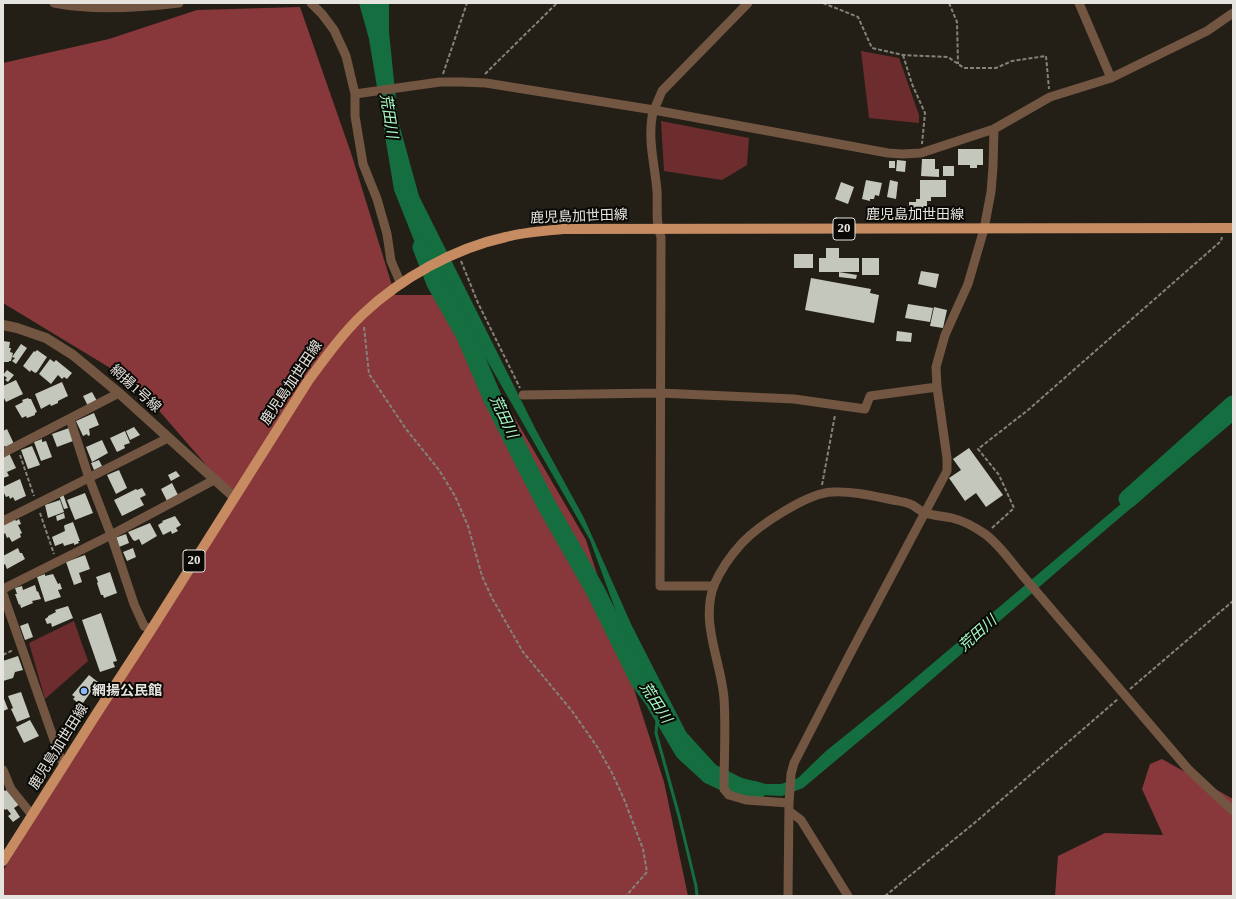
<!DOCTYPE html>
<meta charset="utf-8">
<style>
body{margin:0}
#map{position:relative;width:1236px;height:899px;overflow:hidden;background:#231f17;font-family:"Times New Roman",serif}
canvas{display:block}
.frame{position:absolute;inset:0;border:4px solid #e6e4de;pointer-events:none}
</style>
<div id="map">
<canvas width="1236" height="899"></canvas>
<div class="frame"></div>
</div>
<script>
const ctx = document.querySelector('canvas').getContext('2d');
ctx.lineJoin = 'round';
function paint(path, color) {
  ctx.fillStyle = color;
  ctx.fill(path, 'evenodd');
}
function trace(path, color, width, dash) {
  ctx.strokeStyle = color;
  ctx.lineWidth = width;
  ctx.lineCap = dash ? 'butt' : 'round';
  ctx.setLineDash(dash || []);
  ctx.stroke(path);
}
function label(font, color, halo, rows, align = 'center') {
  ctx.font = font + ' "Times New Roman","Noto Sans JP",serif';
  ctx.lineWidth = 4;
  ctx.setLineDash([]);
  ctx.textBaseline = 'middle';
  ctx.strokeStyle = halo;
  ctx.fillStyle = color;
  for (const [text, x, y, turn = 0] of rows) {
    ctx.save();
    ctx.translate(x, y);
    ctx.rotate((+turn || 0) * Math.PI / 180);
    ctx.textAlign = isNaN(turn) ? turn : align;
    if (halo) ctx.strokeText(text, 0, 0);
    ctx.fillText(text, 0, 0);
    ctx.restore();
  }
}
paint(new Path2D(`
 M861,51L899,58L919,115V123L869,118Z
 M661,121L749,138L747,165L722,180L664,171Z
 M74,621L88,661L45,699L29,643Z`), '#6d2d2e');
paint(new Path2D(`
 M300,7L351,153L395,295H443L586,540L664,782L688,896H3V871L234,497L135,383L3,303V63L109,39L197,10Z
 M1162,759L1233,799V896H1055L1058,856L1105,833L1163,835L1142,789L1150,764Z`), '#88383a');
paint(new Path2D(`
 M359,3H389V32L398,120L419,196L536,430L584,518L631,624L686,732L716,765L742,778L766,784H781L798,778L826,751L893,697L1233,409V422L1110,526L901,706L803,788L782,796L761,795L741,791L711,772L678,733L622,628L590,540L454,303L417,248L394,190L369,39Z`), '#146e40');
trace(new Path2D(`
 M658,707L656,733L679,816L696,886L697,896`), '#146e40', 3);
trace(new Path2D(`
 M422,247L436,283L465,334L492,397L523,459L546,504L595,590L640,681L655,701L658,707L684,751L710,775L740,789L756,791
 M1128,499L1233,405`), '#146e40', 19);
paint(new Path2D(`
 M958,149H983V165H977V168H970V165H958Z
 M922,159H935V169H939V177L921,176Z
 M897,160L906,161L905,172L896,171Z
 M889,161H895V168H889Z
 M943,166H954V176H943Z
 M866,180L882,183L879,196L875,195L874,199H870V201L862,199Z
 M890,180L898,182L896,199L887,197Z
 M920,180H946V197H931V201H927V209H909V202H916V199H920Z
 M841,182L854,187L848,204L835,199Z
 M826,248H839V258H859V272H819V258H826Z
 M794,254H813V268H794Z
 M862,258H879V275H862Z
 M921,271L939,274L936,288L918,284Z
 M839,272L857,275L856,279L839,277Z
 M811,278L871,289L870,293L879,295L874,323L805,310Z
 M908,304L933,308L930,322L905,318Z
 M934,307L947,310L943,328L930,326Z
 M897,331L912,333L911,342L896,341Z
 M3,341L10,342L9,348H11L10,352L13,353L11,361H9V362H4L3,360Z
 M21,344L27,348L16,364L12,361L15,358L12,357Z
 M37,350L47,357L37,372L35,373L31,370L30,372L23,366L34,351L35,352Z
 M50,359L54,362L56,360L72,373L67,379L64,377L62,379L58,375L51,384L39,374Z
 M7,370L14,375L8,382L5,380L7,378L3,375Z
 M16,380L23,394L6,402L3,396V386Z
 M62,382L68,396L58,401V403L51,406L50,404L41,409L35,394Z
 M92,392L97,401L88,406L83,396Z
 M28,398L29,399H31L37,412L35,413V415L27,418L26,416L22,418L15,406L23,402L22,400Z
 M94,413L99,425L89,429L90,435L88,436L87,434L83,436L76,421Z
 M134,427L140,435L130,440L126,431Z
 M69,428L73,441L57,447L52,434Z
 M7,429L14,444L6,447L5,446L3,447V431Z
 M125,431L130,443L124,445L125,448L117,452L110,438Z
 M42,439V442L46,441L52,457L41,461L34,442Z
 M102,440L108,453L92,462L86,447Z
 M32,446L40,465L28,469L21,450Z
 M969,448L1003,495L986,507L976,493L965,501L949,478L961,470L953,459Z
 M9,453L16,468L7,472L9,476L3,478V456Z
 M99,460L102,466L94,470L91,463Z
 M119,470L127,488L116,494L107,475Z
 M176,471L180,476L171,481L168,475Z
 M20,479L26,496L15,501L13,497L10,499L9,496L6,497L3,491V487Z
 M172,483L178,495L167,501L161,489Z
 M142,488L146,495L140,498L144,505L122,516L114,500L136,489L137,490Z
 M85,493L93,513L75,520L67,500Z
 M63,494L68,508L64,509L59,495Z
 M60,500L64,512L48,518L45,505Z
 M64,513L65,518L57,521L56,516Z
 M175,516L181,525L176,528L178,531L172,534L171,531L163,535L158,525L163,522L162,521Z
 M14,518L16,521L19,519L21,524L18,525L22,533L20,534L21,537L12,542L9,537L7,538L5,533L3,535V523Z
 M73,522L80,541H78L79,543L74,545V543L64,546L63,543L55,546L52,537L65,531L64,526L65,525Z
 M150,523L157,536L142,545L139,539L135,541L133,540L128,532Z
 M126,534L129,543L119,547L115,538Z
 M18,548L20,553H22L25,559L7,569L5,564L3,565V556Z
 M133,548L136,557L127,561L123,552Z
 M85,555L90,569L79,573L82,582L74,585L66,562Z
 M110,572L117,593L104,598L103,595H101L97,583L98,582L96,577Z
 M45,574V576L53,574L58,584L60,583L62,589L58,590L61,597L45,602L37,577Z
 M35,585L37,592L38,591L41,599L32,601L33,603L21,608L20,604L19,605L15,594H17L15,588L22,586L23,590Z
 M68,606L73,618L52,627L51,623L47,624L45,619L48,617V616L56,612L55,610Z
 M101,613L117,661L113,662L115,667L100,672L82,620Z
 M28,623L33,637L25,640L20,626Z
 M18,656L23,670L15,672L13,678L3,681V661Z
 M89,675L98,682L83,703L79,701L78,703L73,699L75,697L72,695Z
 M21,692L30,717L17,722L11,709L13,708L8,696Z
 M3,699H4L8,709L3,711Z
 M30,720L39,736L24,743L16,727Z
 M9,789L20,804L14,808L20,817L13,822L8,816L11,814L7,809L5,810L3,807V791L4,790L5,791Z`), '#c3c7bc');
trace(new Path2D(`
 M823,3L858,17L872,48L903,55L948,57L964,68H996L1012,61L1046,56L1049,89
 M949,3L957,22L958,64
 M903,55L912,84L925,113L922,144
 M443,74L467,3
 M485,74L557,3
 M461,261L478,303L520,388
 M364,327L369,374L406,429L439,470L455,496L468,526L482,576L492,598L523,652L572,711L598,748L612,773L624,799L643,849L647,872L626,896
 M20,455L34,496
 M822,485L835,415
 M40,513L54,554
 M992,528L1014,508L999,475L978,449L1028,410L1221,241L1222,237
 M3,655L13,650
 M1130,689L1233,601
 M885,896L978,820L1118,699`), '#85827b', 2, [4, 2]);
trace(new Path2D(`
 M54,3C94,11 138,8 179,3
 M311,3L322,14L334,30L346,56L355,94V116L363,164L377,199L387,234L391,261L401,284
 M1079,3L1111,78
 M355,94L440,82H461L486,83L654,110L888,153L902,154L921,153L994,129L1050,97L1111,78L1207,31L1233,13
 M523,395L660,393L794,399L865,409L870,396L937,387
 M70,419L89,478L111,535L134,604L144,626L151,630
 M3,453L119,393
 M3,521L168,438
 M714,586H660L661,237C655,223 658,206 657,191C655,166 648,142 652,117C654,108 659,99 662,91L748,3
 M3,589L111,535L214,480
 M3,594L60,757L64,765
 M3,770L11,789L32,815
 M789,803L746,800L729,795L724,789C724,759 726,728 724,698C721,661 700,623 714,585C721,569 731,555 742,543C759,525 809,492 833,492C853,491 873,496 893,500C898,501 905,502 910,504C916,506 920,512 926,513C934,516 944,516 952,518C964,521 975,527 985,534C1000,545 1011,562 1023,576L1188,769L1233,811
 M789,811L801,820L848,896
 M788,896L789,803L791,774L794,763L850,654L947,471V458L937,387L936,367L945,335L968,284L984,229L991,192L993,167L994,129`), '#735642', 9);
trace(new Path2D(`
 M3,325L17,328L46,338L73,355L119,393L234,497`), '#735642', 10);
trace(new Path2D(`
 M3,861L97,713L151,630L308,381C325,358 342,334 363,314C401,278 455,248 506,237C525,232 544,231 563,229L1233,228`), '#c78b62', 10);
for (const [x, y, r, color] of [
 [84,691,4,"#89bafc"]
]) {
  const dot = new Path2D();
  dot.arc(x, y, r, 0, 2 * Math.PI);
  ctx.fillStyle = color;
  ctx.fill(dot);
  trace(dot, '#0b0906', 1.5);
}
for (const [x, y, w] of [
 [844,229,22],
 [194,561,22]
]) {
  const box = new Path2D();
  box.roundRect(x - w / 2, y - 11, w, 22, 3);
  ctx.fillStyle = '#0b0906';
  ctx.fill(box);
  trace(box, '#e6e4de', 1);
}
label('bold 13px', '#e6e4de', null, [
 ["20",844,229],
 ["20",194,561]
]);
label('14px', '#e6e4de', '#0b0906', [
 ["鹿児島加世田線",915,215],
 ["鹿児島加世田線",579,217,-2],
 ["鹿児島加世田線",292,383,-56],
 ["網揚1号線",135,389,42],
 ["鹿児島加世田線",59,747,-58]
]);
label('bold 14px', '#e6e4de', '#0b0906', [
 ["網揚公民館",92,691]
], 'left');
label('italic 15px', '#a6fac4', '#0b0906', [
 ["荒田川",388,116,81],
 ["荒田川",503,417,65],
 ["荒田川",978,634,-42],
 ["荒田川",655,703,57]
]);
</script>
